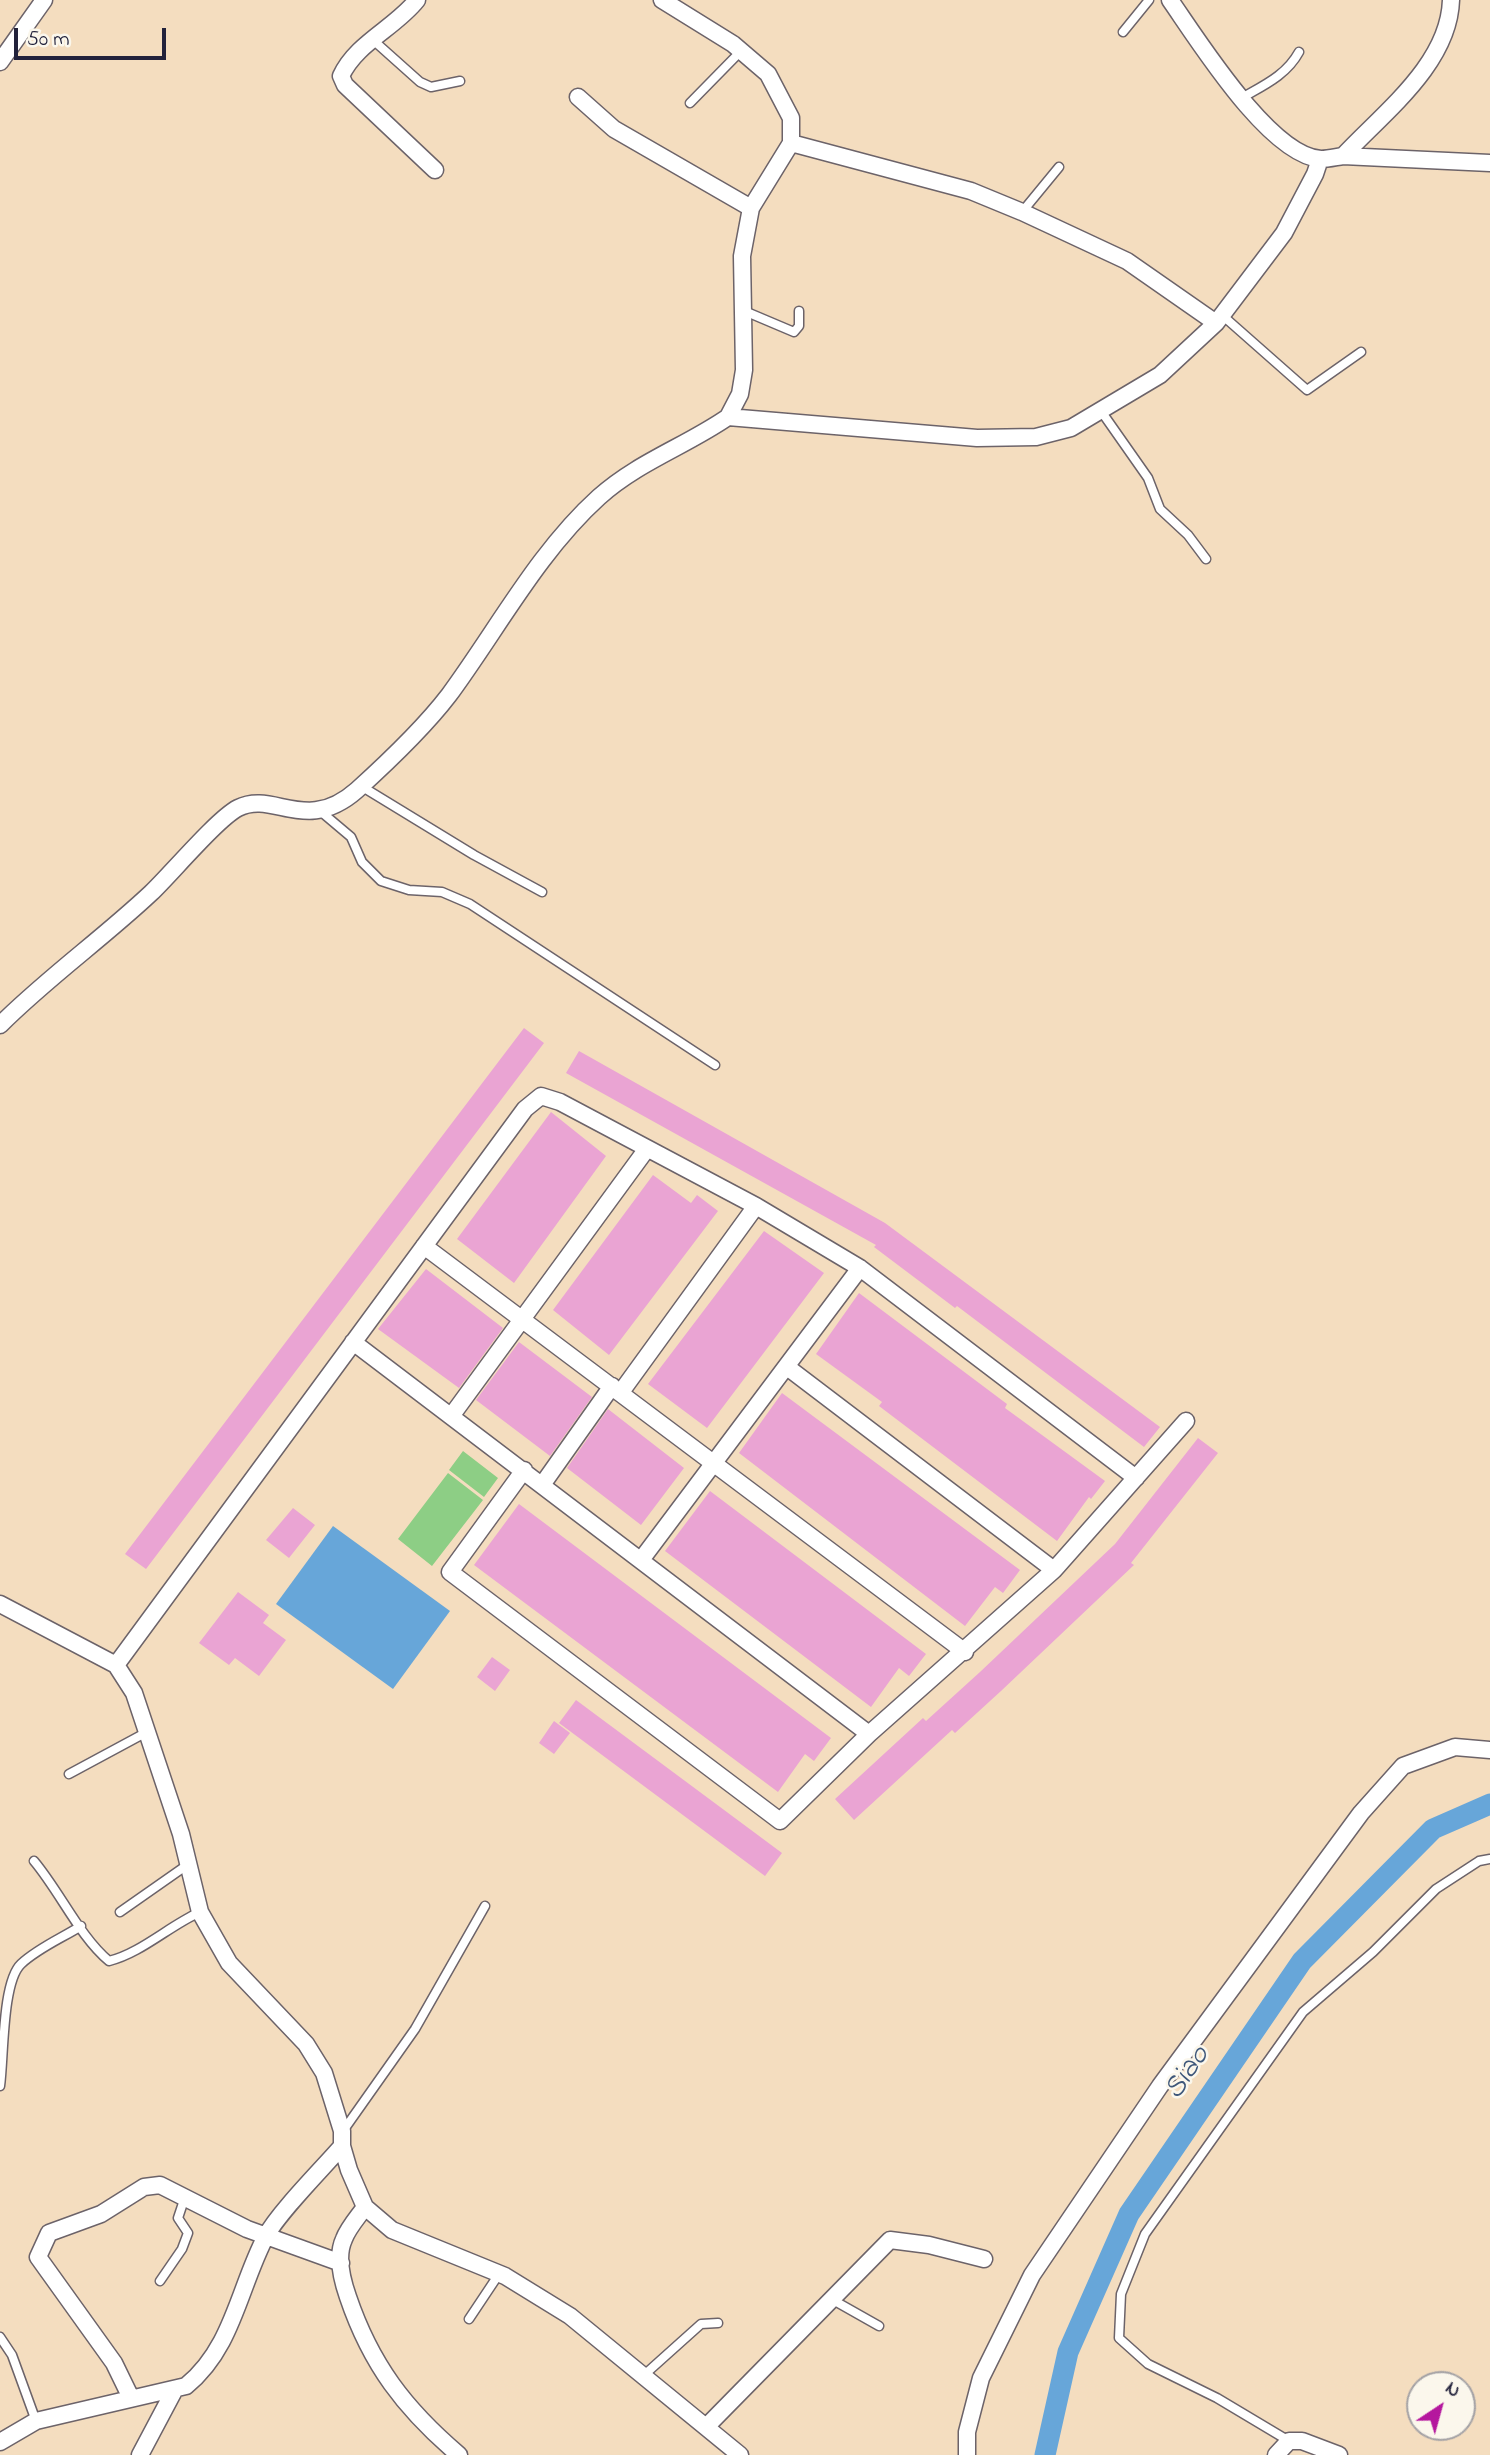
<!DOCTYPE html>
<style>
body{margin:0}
#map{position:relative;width:1490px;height:2455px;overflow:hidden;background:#f4ddbf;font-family:"Indie Flower",sans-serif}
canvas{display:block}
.north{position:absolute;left:1406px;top:2371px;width:70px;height:70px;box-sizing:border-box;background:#fbf7ec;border:2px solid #a4a2a5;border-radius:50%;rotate:36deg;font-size:19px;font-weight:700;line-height:28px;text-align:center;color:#22223b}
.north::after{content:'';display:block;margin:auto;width:24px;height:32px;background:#b5179e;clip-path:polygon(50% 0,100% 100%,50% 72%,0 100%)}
.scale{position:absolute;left:14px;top:28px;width:152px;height:32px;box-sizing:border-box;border:4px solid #22223b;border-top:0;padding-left:9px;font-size:21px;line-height:24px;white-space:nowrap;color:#22223b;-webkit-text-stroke:5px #fbf7ec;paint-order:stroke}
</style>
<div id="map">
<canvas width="1490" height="2455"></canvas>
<div class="north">N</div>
<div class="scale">50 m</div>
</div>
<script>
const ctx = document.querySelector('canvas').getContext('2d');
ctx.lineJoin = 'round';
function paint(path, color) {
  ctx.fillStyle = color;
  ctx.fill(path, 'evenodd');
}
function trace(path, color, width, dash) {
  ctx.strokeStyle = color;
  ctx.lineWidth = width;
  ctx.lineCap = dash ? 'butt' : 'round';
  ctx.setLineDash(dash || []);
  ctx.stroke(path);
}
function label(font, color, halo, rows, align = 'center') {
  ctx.font = font + ' "Indie Flower",sans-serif';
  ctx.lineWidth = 5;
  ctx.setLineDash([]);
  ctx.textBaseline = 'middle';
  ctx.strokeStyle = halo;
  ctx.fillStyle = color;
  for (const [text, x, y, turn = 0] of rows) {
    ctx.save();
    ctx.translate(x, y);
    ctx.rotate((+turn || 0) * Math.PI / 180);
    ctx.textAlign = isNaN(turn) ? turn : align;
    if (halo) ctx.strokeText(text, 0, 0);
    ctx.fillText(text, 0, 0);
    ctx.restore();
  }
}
paint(new Path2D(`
 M463,1451L498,1478L484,1497L449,1470Z
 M448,1473L483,1500L432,1566L398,1539Z`), '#8dce85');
paint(new Path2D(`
 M333,1526L450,1611L393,1689L276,1604Z`), '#67a6d9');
trace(new Path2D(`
 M1045,2455L1068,2352L1129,2214L1302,1961L1433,1829L1490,1804`), '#67a6d9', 21);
paint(new Path2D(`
 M524,1028L544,1043L146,1569L125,1554Z
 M579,1051L885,1223L1160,1427L1144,1447L957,1306L955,1308L874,1247L876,1245L566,1073Z
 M551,1112L606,1156L514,1283L457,1239Z
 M653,1175L691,1203L697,1195L718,1211L609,1355L553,1310Z
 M764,1231L824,1273L707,1428L648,1384Z
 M426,1269L503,1328L459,1388L378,1329Z
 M859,1293L1007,1404L1005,1408L1105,1481L1091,1499L1089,1497L1057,1541L879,1406L882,1402L816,1354Z
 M519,1342L592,1397L550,1456L476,1400Z
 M782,1393L1020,1570L1003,1593L995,1587L965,1626L739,1453Z
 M608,1409L684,1468L641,1525L567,1468Z
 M1198,1438L1218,1453L1131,1563L1134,1565L1001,1691L955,1733L952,1730L854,1820L835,1799L923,1718L926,1721L980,1672L1115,1544Z
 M710,1491L926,1654L909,1676L899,1668L871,1707L665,1551Z
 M519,1504L831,1738L814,1761L805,1754L778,1792L474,1565Z
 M293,1508L315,1525L289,1558L266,1540Z
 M238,1592L269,1615L263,1623L286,1640L259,1676L235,1658L229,1665L199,1643Z
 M492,1657L510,1670L495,1691L477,1677Z
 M576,1700L782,1853L765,1876L559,1723Z
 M554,1721L570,1733L554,1754L539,1743Z`), '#eaa4d3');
const service = new Path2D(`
 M1123,32L1149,0
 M373,40L420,82L431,87L460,81
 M1240,99C1262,86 1286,76 1299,52
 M690,103L741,51
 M1022,212L1059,167
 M742,310L794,332L799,326V311
 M1222,315L1307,390L1361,352
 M1101,411L1148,478L1160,509L1188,535L1206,559
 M361,786L474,855L542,892
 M319,810L351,837L362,862L381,881L409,890L442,892L470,904L715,1065
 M69,1774L147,1732
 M34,1861C60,1892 80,1937 109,1961C141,1953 169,1926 200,1912
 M120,1912L190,1863
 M0,2086C4,2057 2,1982 21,1964C38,1948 62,1938 81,1926
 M343,2131L415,2029L485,1906
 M160,2281L182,2249L188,2233L178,2218L185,2197
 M833,2300L879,2326
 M469,2319L499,2274
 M0,2337L12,2355L36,2421
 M643,2376L701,2324L718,2323
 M1289,2441L1217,2398L1148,2364L1119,2338L1121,2294L1145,2234L1303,2012L1373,1952L1436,1889L1479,1861L1490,1859`);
const minor = new Path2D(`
 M417,0C395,28 356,43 341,76L345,85L435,170
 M662,0L733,44L768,74L791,118V143L751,208L742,256L744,370L740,394L728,417
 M1170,0C1198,40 1270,156 1321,159C1328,159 1336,157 1343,156L1490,163
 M0,62L44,0
 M578,97L614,129L751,208
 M791,143L971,191L1022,212L1127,261L1216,323
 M1343,156C1384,112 1449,64 1451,0
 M0,1025C47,978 102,939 151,893C171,874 217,819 238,808C274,790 306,835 357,790C389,761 423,729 449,695C497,630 538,552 599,497C638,462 686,446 728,417L977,438L1036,437L1071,428L1160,375L1216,323L1284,233L1315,174L1320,159
 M424,1246L965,1652
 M353,1342L869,1734
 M787,1367L1054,1570
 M621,1392L756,1206
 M452,1415L646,1150
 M524,1470L450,1572L780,1821L869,1734L1054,1570L1186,1421
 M542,1485L612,1386
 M641,1560L860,1268
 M0,1604L116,1665L134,1693L181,1834L200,1912L229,1963L306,2044L324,2073L342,2131V2146L349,2170L365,2207L392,2230L505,2276L570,2316L740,2455
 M116,1665L525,1109L541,1096L560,1102L756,1206L860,1268L1136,1478
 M365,2207C358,2217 348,2228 344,2239C336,2256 342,2280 348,2297C371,2365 405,2409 459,2455
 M131,2398L114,2363L38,2257L49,2233L101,2214L144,2187L160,2185L247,2229L341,2263
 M706,2427L890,2240L929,2245L984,2259
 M0,2442L36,2421L186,2386C233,2348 239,2287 266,2236C279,2212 322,2169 342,2146
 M140,2455L175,2389
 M967,2455V2432L981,2378L1032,2275L1160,2086L1361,1813L1403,1766L1455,1747L1490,1750
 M1276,2455L1289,2441H1302L1339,2455`);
trace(service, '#6c6369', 11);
trace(minor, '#6c6369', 19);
trace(service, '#fff', 8);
trace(minor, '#fff', 16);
label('italic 30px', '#3e577a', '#fbf7ec', [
 ["Siao",1189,2074,-56]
]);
</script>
